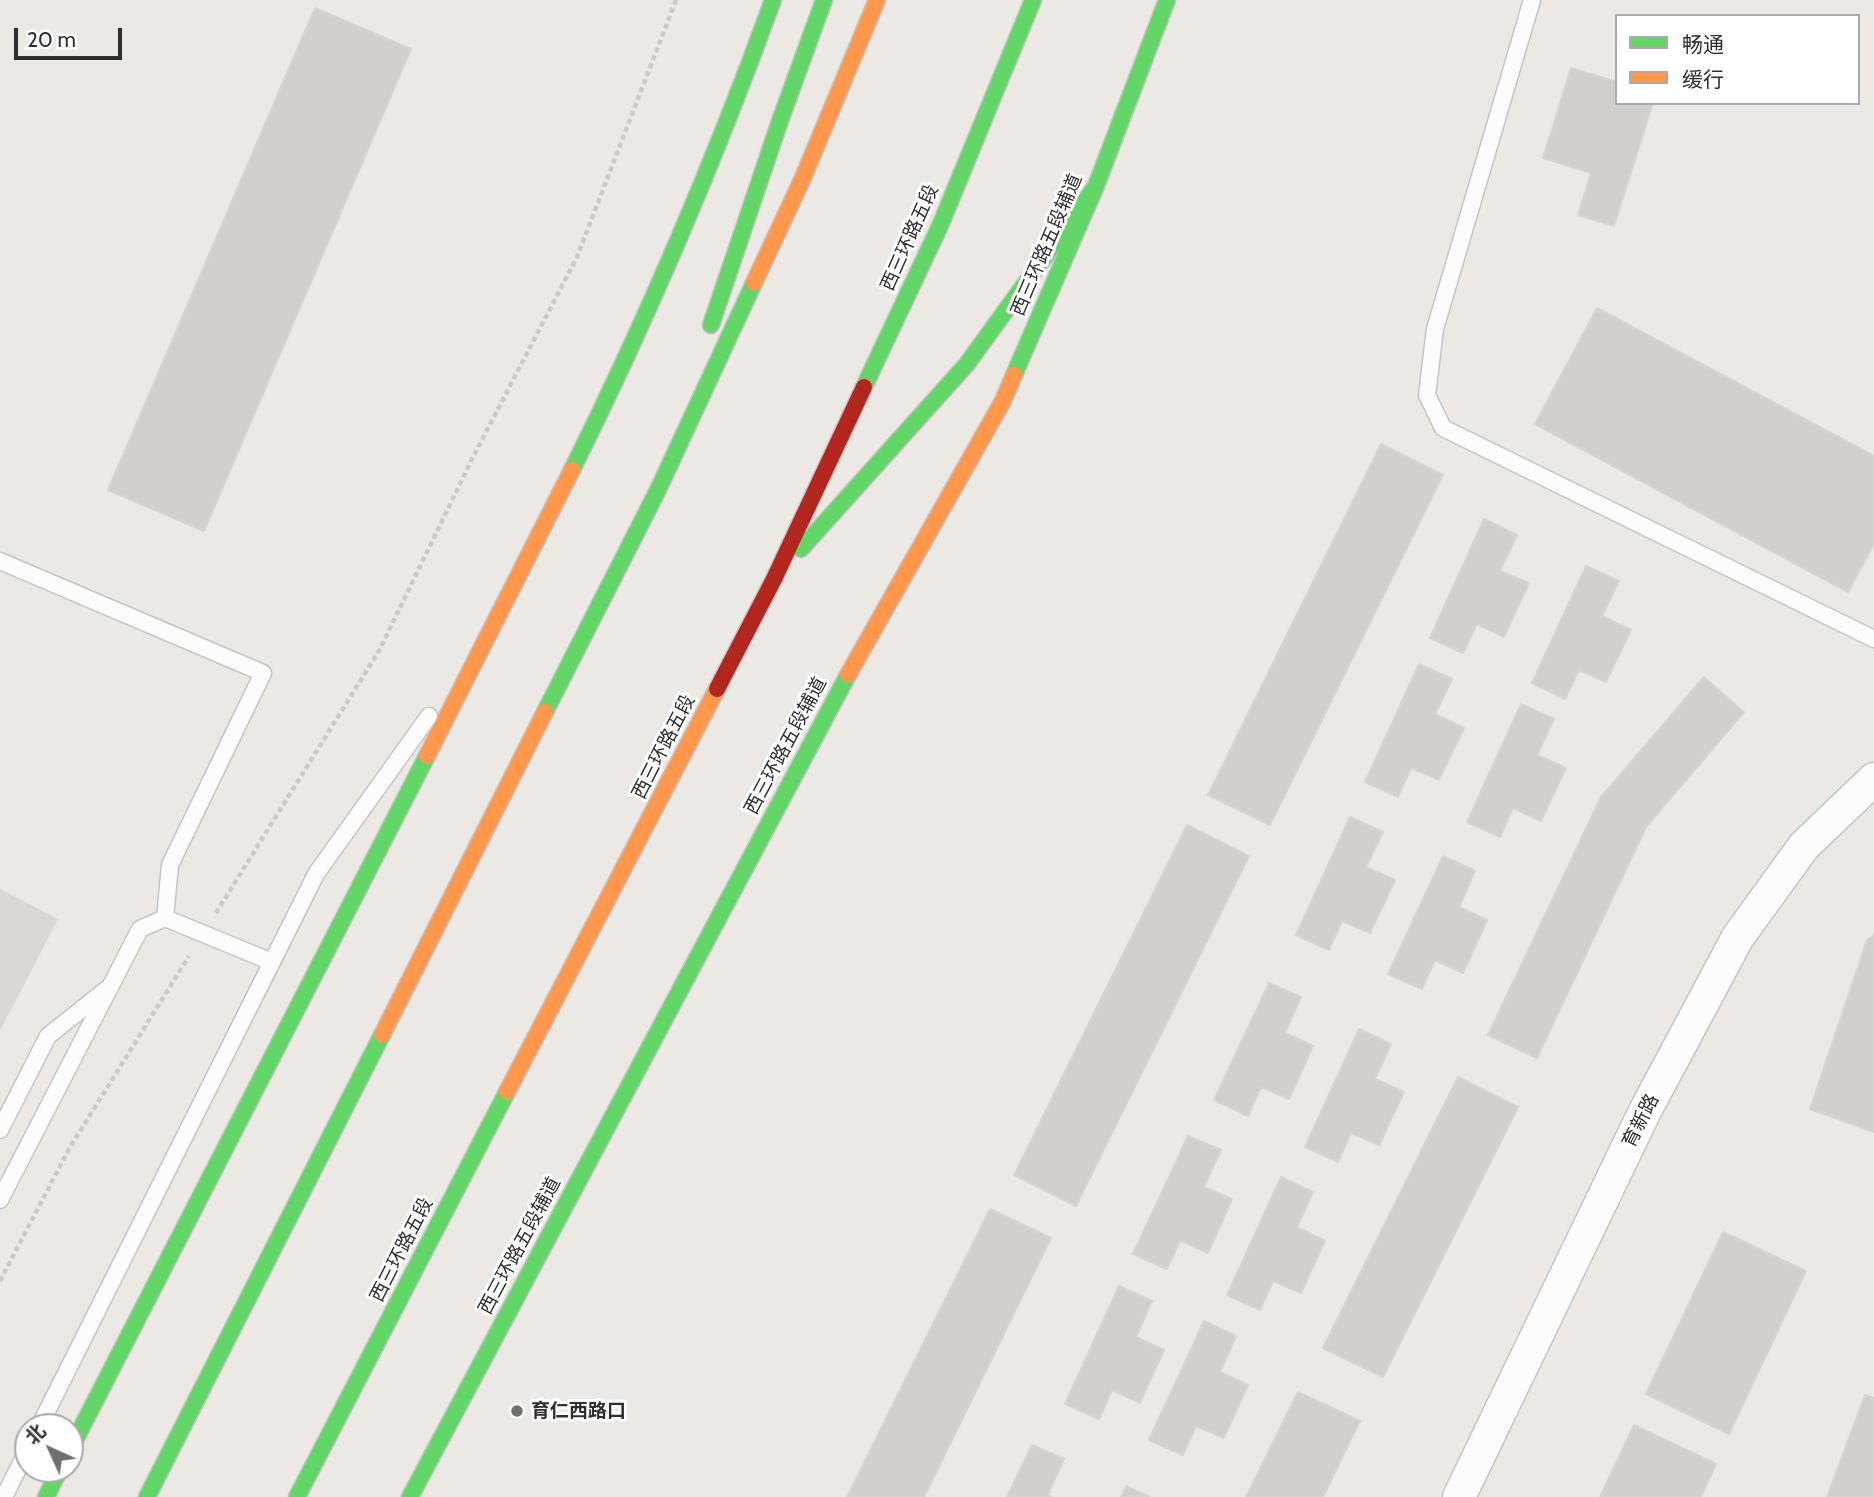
<!DOCTYPE html>
<meta charset="utf-8">
<style>
body{margin:0}
#map{position:relative;width:1874px;height:1497px;overflow:hidden;background:#ece8e4;font-family:Cabin,"Noto Sans SC",sans-serif}
canvas{display:block}
.legend{position:absolute;left:1615px;top:14px;width:245px;height:91px;box-sizing:border-box;background:#fff;border:2px solid #ababab;margin:0;padding:9px 12px;list-style:none;font-size:21px;color:#2e2e2e}
.legend li{display:flex;align-items:center;gap:14px;height:35px}
.legend b{width:35px;border:2px solid #ababab}
.north{position:absolute;left:14px;top:1413px;width:70px;height:70px;box-sizing:border-box;background:#fff;border:2px solid #ababab;border-radius:50%;rotate:315deg;font-size:19px;font-weight:700;line-height:28px;text-align:center;color:#2e2e2e}
.north::after{content:'';display:block;margin:auto;width:24px;height:32px;background:#706f6e;clip-path:polygon(50% 0,100% 100%,50% 72%,0 100%)}
.scale{position:absolute;left:14px;top:28px;width:108px;height:32px;box-sizing:border-box;border:4px solid #2e2e2e;border-top:0;padding-left:9px;font-size:21px;line-height:24px;white-space:nowrap;color:#2e2e2e;-webkit-text-stroke:5px #fff;paint-order:stroke}
</style>
<div id="map">
<canvas width="1874" height="1497"></canvas>
<ul class="legend">
<li><b style="height:9px;background:#63d668"></b>畅通</li>
<li><b style="height:9px;background:#ff974d"></b>缓行</li>
</ul>
<div class="north">北</div>
<div class="scale">20 m</div>
</div>
<script>
const ctx = document.querySelector('canvas').getContext('2d');
ctx.lineJoin = 'round';
function paint(path, color) {
  ctx.fillStyle = color;
  ctx.fill(path, 'evenodd');
}
function trace(path, color, width, dash) {
  ctx.strokeStyle = color;
  ctx.lineWidth = width;
  ctx.lineCap = dash ? 'butt' : 'round';
  ctx.setLineDash(dash || []);
  ctx.stroke(path);
}
function label(font, color, halo, rows, align = 'center') {
  ctx.font = font + ' Cabin,"Noto Sans SC",sans-serif';
  ctx.lineWidth = 6;
  ctx.setLineDash([]);
  ctx.textBaseline = 'middle';
  ctx.strokeStyle = halo;
  ctx.fillStyle = color;
  for (const [text, x, y, turn = 0] of rows) {
    ctx.save();
    ctx.translate(x, y);
    ctx.rotate((+turn || 0) * Math.PI / 180);
    ctx.textAlign = isNaN(turn) ? turn : align;
    if (halo) ctx.strokeText(text, 0, 0);
    ctx.fillText(text, 0, 0);
    ctx.restore();
  }
}
paint(new Path2D(`
 M0,889L58,919L0,1031Z`), '#dad6d2');
const building = new Path2D(`
 M315,8L411,49L204,531L108,490Z
 M1571,68L1617,82V103H1653L1614,226L1578,215L1591,173L1543,158Z
 M1597,308L1874,456V544L1848,592L1535,424Z
 M1381,444L1443,475L1270,825L1208,795Z
 M1484,519L1517,535L1500,571L1529,583L1504,637L1477,624L1463,653L1430,638Z
 M1586,566L1619,581L1602,616L1631,630L1606,682L1579,670L1565,699L1532,683Z
 M1419,664L1452,679L1435,714L1464,728L1439,780L1411,768L1398,797L1365,782Z
 M1704,677L1744,712L1646,827L1537,1058L1488,1035L1601,797Z
 M1521,704L1554,719L1537,755L1566,768L1541,821L1513,808L1500,837L1467,822Z
 M1350,817L1383,832L1366,867L1395,880L1370,933L1342,921L1329,950L1296,935Z
 M1187,825L1249,856L1076,1206L1014,1175Z
 M1443,856L1475,871L1459,907L1487,920L1463,973L1435,960L1422,989L1388,974Z
 M1874,935V1132L1810,1109L1867,940Z
 M1269,983L1301,997L1285,1033L1313,1046L1289,1099L1261,1087L1248,1116L1214,1100Z
 M1359,1029L1391,1044L1375,1079L1404,1092L1379,1145L1351,1133L1338,1162L1305,1147Z
 M1458,1077L1518,1107L1383,1377L1323,1348Z
 M1188,1136L1221,1150L1204,1187L1232,1199L1208,1253L1180,1240L1167,1269L1133,1254Z
 M1281,1177L1313,1192L1297,1227L1325,1241L1301,1293L1273,1281L1260,1310L1227,1295Z
 M990,1209L1051,1238L924,1497H847Z
 M1723,1232L1806,1271L1729,1434L1646,1394Z
 M1119,1286L1152,1301L1136,1337L1164,1350L1140,1403L1112,1390L1099,1419L1065,1404Z
 M1204,1321L1236,1336L1220,1372L1248,1385L1224,1438L1196,1426L1183,1455L1149,1440Z
 M1298,1392L1360,1421L1323,1497H1246Z
 M1865,1395L1874,1398V1497H1827Z
 M1634,1425L1716,1464L1701,1497H1600Z
 M1032,1445L1064,1459L1048,1495L1051,1497H1007Z
 M1126,1486L1150,1497H1121Z`);
paint(building, '#d1cecb');
trace(building, '#d7d4d0', 2);
const lane = new Path2D(`
 M1532,0L1435,329L1427,395L1443,428L1874,639
 M0,561L263,673L170,865L165,918
 M0,1130L48,1036L107,989
 M0,1200L140,929L165,918L272,962
 M39,1427L316,874L429,716
 M4,1497L28,1449`);
const street = new Path2D(`
 M1459,1497L1645,1111L1738,937L1804,846L1874,779`);
const fast = new Path2D(`
 M711,325L780,121L824,0
 M1014,375L1096,186L1167,0
 M864,387L940,226L1033,0
 M572,470C648,317 715,160 773,0
 M801,549L967,364L1096,186
 M545,712L658,490L754,283
 M70,1450L427,756
 M46,1497L60,1469
 M147,1497L382,1035
 M297,1497L507,1092
 M410,1497L848,675`);
const slow = new Path2D(`
 M754,283L803,178L877,0
 M848,675L1003,401L1014,375
 M427,756L572,470
 M382,1035L545,712
 M507,1092L717,689`);
const jam = new Path2D(`
 M717,689L774,579L864,387`);
trace(lane, '#c5c4c5', 19);
trace(street, '#c5c4c5', 35);
trace(fast, '#c5c4c5', 19);
trace(slow, '#c5c4c5', 19);
trace(jam, '#c5c4c5', 19);
trace(new Path2D(`
 M216,913L380,649L472,459L577,257L676,0
 M0,1281L69,1149L189,956`), '#c9c9c8', 4.5, [5, 3.5]);
trace(lane, '#fcfcfb', 16);
trace(street, '#fcfcfb', 32);
trace(fast, '#63d668', 16);
trace(slow, '#ff974d', 16);
trace(jam, '#b3261e', 16);
for (const [x, y, r, color] of [
 [517,1411,7,"#706f6e"]
]) {
  const dot = new Path2D();
  dot.arc(x, y, r, 0, 2 * Math.PI);
  ctx.fillStyle = color;
  ctx.fill(dot);
  trace(dot, '#fff', 2.5);
}
label('19px', '#2e2e2e', '#fff', [
 ["西三环路五段",910,238,-66],
 ["西三环路五段辅道",1047,245,-67],
 ["西三环路五段辅道",786,746,-62],
 ["西三环路五段",664,747,-63],
 ["育新路",1641,1121,-63],
 ["西三环路五段辅道",520,1246,-62],
 ["西三环路五段",402,1250,-63]
]);
label('bold 19px', '#2e2e2e', '#fff', [
 ["育仁西路口",531,1411]
], 'left');
</script>
